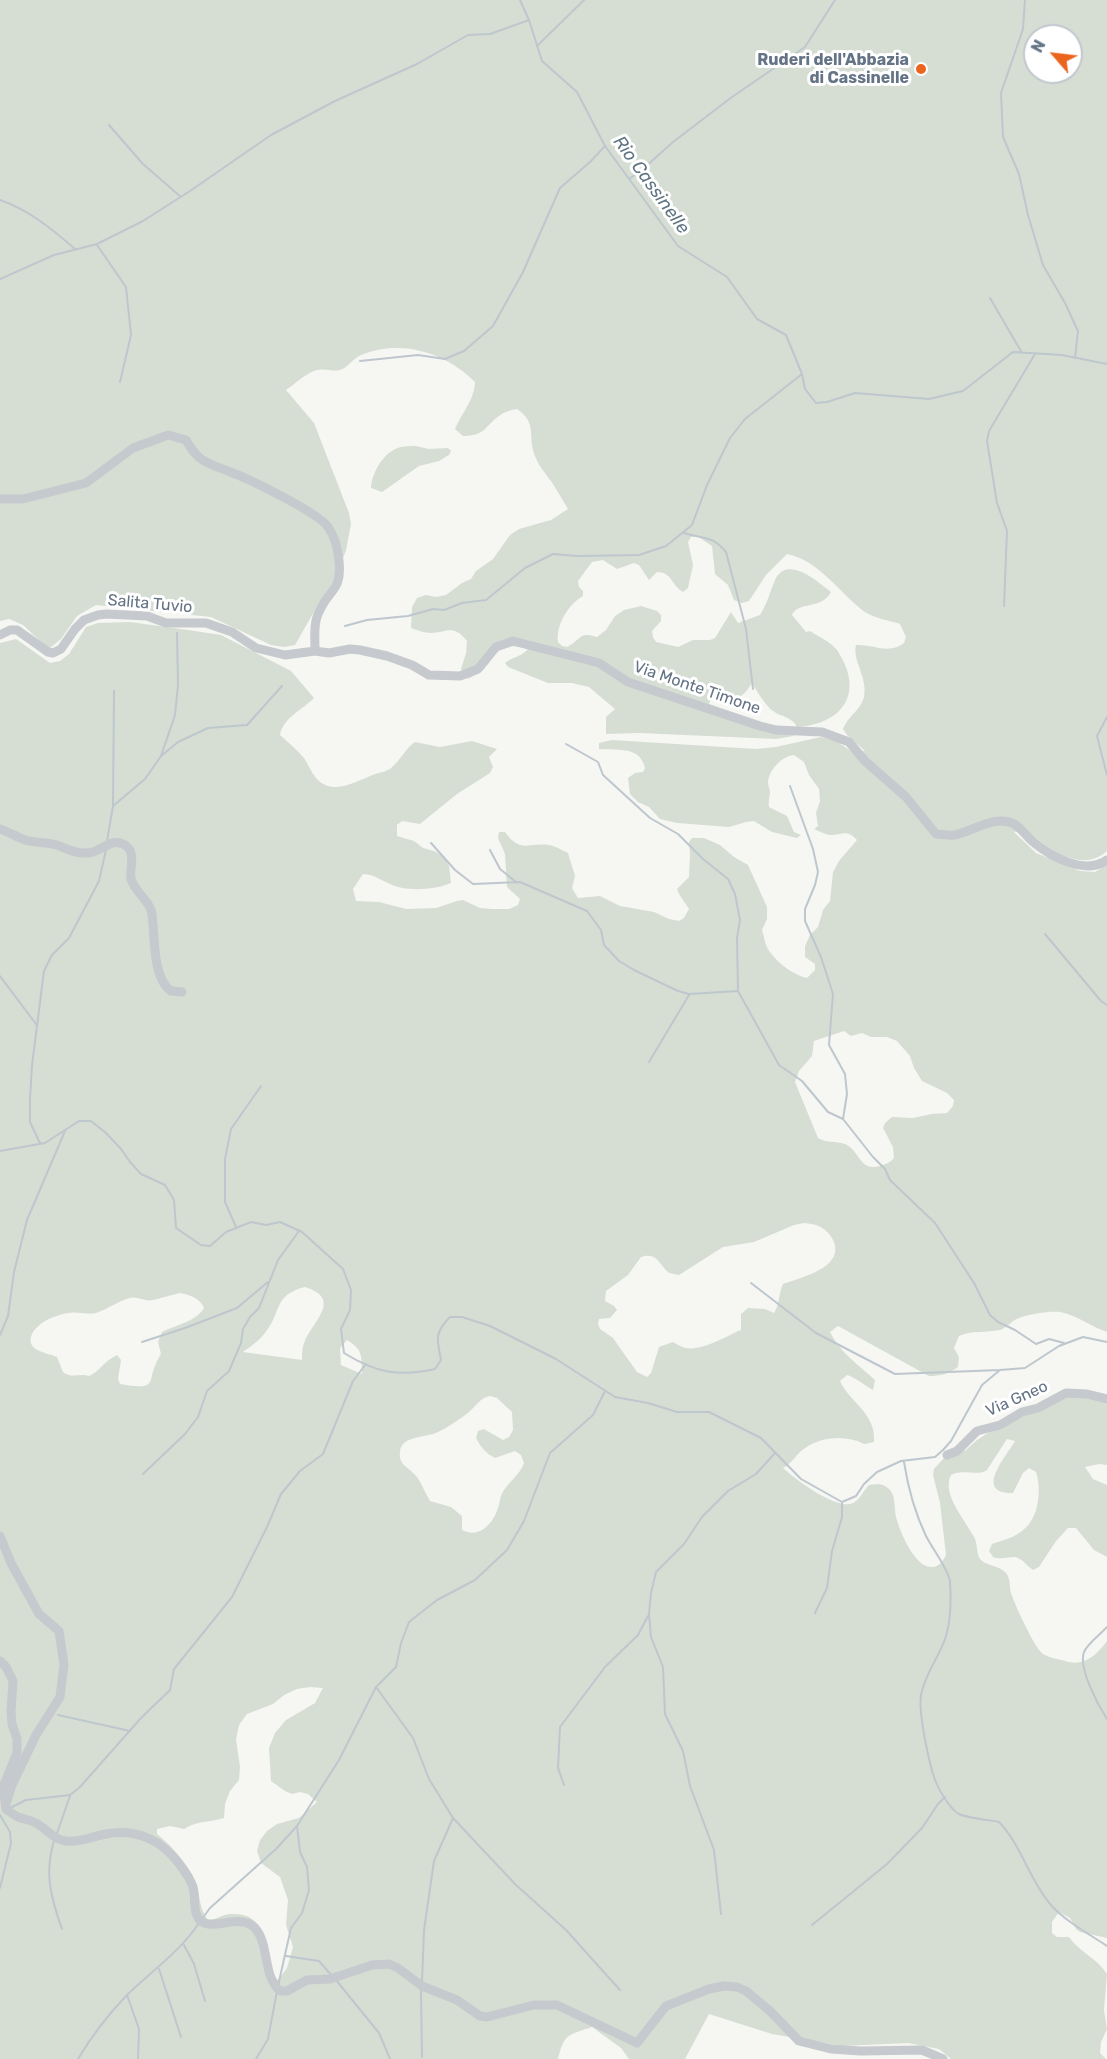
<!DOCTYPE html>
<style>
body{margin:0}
#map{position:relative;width:1107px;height:2059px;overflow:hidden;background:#f6f6f3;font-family:Rubik,sans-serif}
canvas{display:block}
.north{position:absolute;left:1023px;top:24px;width:60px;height:60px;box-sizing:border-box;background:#fff;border:2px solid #c1c7ce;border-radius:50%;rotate:298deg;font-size:16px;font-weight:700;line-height:24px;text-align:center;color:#647385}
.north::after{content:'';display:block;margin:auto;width:21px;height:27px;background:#eb651f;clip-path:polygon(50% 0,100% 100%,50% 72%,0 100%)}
</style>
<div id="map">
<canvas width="1107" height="2059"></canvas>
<div class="north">N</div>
</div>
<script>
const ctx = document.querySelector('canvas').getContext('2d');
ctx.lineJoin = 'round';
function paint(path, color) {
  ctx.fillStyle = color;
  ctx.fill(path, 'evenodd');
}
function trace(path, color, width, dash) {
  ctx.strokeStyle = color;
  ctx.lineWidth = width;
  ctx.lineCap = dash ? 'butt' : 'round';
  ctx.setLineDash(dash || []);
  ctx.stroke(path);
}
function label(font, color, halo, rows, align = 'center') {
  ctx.font = font + ' Rubik,sans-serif';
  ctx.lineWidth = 6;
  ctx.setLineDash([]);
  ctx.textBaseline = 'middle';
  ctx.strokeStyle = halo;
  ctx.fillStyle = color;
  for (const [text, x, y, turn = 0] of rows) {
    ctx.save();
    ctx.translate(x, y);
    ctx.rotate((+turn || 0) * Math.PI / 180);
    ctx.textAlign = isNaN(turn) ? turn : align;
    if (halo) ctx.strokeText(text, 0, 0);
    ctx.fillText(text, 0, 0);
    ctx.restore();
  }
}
paint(new Path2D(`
 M0,0H1107V851C1080,875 1046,846 1025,830L1014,832L1036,853L1080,871L1095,872L1107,865V1332C1091,1327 1077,1315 1060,1312C1048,1311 1030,1314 1019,1318C1011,1321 1007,1328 1000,1330C986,1333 972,1330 959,1336L954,1348L959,1357L958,1367C948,1374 941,1376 929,1376L838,1326L830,1332C842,1355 857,1363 875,1380L873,1390C863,1385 857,1378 847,1375L840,1381C851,1404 876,1413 874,1442L864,1444C846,1435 821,1436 804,1449C795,1455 793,1463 783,1468C795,1479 837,1511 853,1503C860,1500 863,1491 869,1485C877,1484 884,1483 890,1490C896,1497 894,1508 896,1517C900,1532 915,1569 933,1567C940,1566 943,1561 946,1555L940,1503L933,1475L934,1469L944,1458L966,1450L977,1440L996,1428L1073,1395L1107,1402V1465L1099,1464L1085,1467L1093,1479L1107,1485V1557L1094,1550L1076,1528H1068L1056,1541L1039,1567L1033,1570C1027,1566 1022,1558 1015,1557C1006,1557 1001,1560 993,1557L989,1551L992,1544C1001,1541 1012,1538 1019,1533C1039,1521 1042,1492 1036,1472L1029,1468L1023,1473L1013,1493C972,1494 1008,1454 1015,1441L1007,1439L987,1470C977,1477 963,1468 951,1475C941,1494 966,1521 974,1537C978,1544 976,1553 980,1559C986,1566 998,1565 1005,1572C1011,1578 1009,1585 1011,1593C1014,1603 1035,1649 1043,1654C1049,1658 1059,1659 1065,1661C1083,1667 1096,1656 1107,1641V1938L1080,1932L1076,1929L1070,1918L1059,1912L1052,1922V1933L1057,1937H1069C1079,1952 1097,1958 1107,1974L1104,2010L1107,2029L1101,2042L1100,2053L1106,2059H951L939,2049L908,2043L842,2046L772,2034L709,2014L685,2059H629L621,2048L592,2027C569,2035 564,2033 558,2059H0V643L16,639L50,663L60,661L69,654L86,627L98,623L130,622L188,630L221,635L291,671L314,698C302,710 283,718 280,735C288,742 297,750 304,758C308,764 311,772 316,778C331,795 351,784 368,777C375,773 383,773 390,769C400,761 405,749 415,742L440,747L472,741L497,749L489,757L493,767L490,773L457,794L420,824L402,821L397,825V836L414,841L423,848L434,851L444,856L449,866L451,883C435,890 406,892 390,884C379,879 375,875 363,874L353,889L356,901L379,902L406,909L436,908L457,901L463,900L480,908L492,909H509L518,905L520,899L507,887L505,854L498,838L499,832H505C521,854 527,842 549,845C555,846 562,850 568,853L575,876L572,888L578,898L600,896L620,906L654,912L669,919L679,921L684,918L689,909L679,894L677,889L689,877L690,854L689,842L692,838H704L720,845L734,857L748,865L767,907V919L762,930C764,936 765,944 768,949C776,962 793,975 807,978L815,970V964L805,957V946L810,935L818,927L823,910L830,901L833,872L839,861L857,840C846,828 841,836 829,835C825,834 819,831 814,829L818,826L816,813L820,801L819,789L809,775L804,762L794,755C782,756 769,770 768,782C768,786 770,789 770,792C770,797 768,801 769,807L787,816L794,832L801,835L797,838L772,832L754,821L746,822L729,827L677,823L660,819L649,807L638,802L630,794L628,778L635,773L643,772L645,768C640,745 616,751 599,749V743L612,740L756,749L776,747L821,737L836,741L851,751H865L847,735L843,729C848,716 861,710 864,697C868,677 852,661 856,645C874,644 888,655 904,643L906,637L900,624C888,620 876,619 865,612C840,594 819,560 787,554L766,575L749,601L742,603L734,600L728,585L715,574L712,546L697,536L691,537L688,542L693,565L688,588L683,592C671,585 672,572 657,572L649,580L639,565L634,563L617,569L603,560L592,562L578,581L579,587L583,591V596C568,605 556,624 558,642L562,646L567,647C582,639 579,631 597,637L606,630L615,616L624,610L641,606L657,611L661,615V621L652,631L653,637L656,642L678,647L693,640H710L715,638L731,612L738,623L760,615C767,604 770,592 775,580C787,554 818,582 831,592C822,610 798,601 792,615L806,632L810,631C819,637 831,642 837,650C865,692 844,724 797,727L793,736L776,739L639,733L606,734V717L615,709L589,687L572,683H548L508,667L505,663C512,657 523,656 528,649C498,641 501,649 484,669C480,673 473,676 468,679L461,669L466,653L467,641C453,624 449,632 431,633C424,633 417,630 411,628L412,607L417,598L426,595L436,597L446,595L462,583L471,579L476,571L493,559L510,535L519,529L551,520L568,509C563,501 558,492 553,484C547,475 539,467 535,456C527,436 538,423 517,409C510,410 504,412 499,416C484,427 485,436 463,436L455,429C462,412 474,401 475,382C445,352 399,338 359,356C353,359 347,368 340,370C334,372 324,368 317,370C307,372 295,384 286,390L314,423L349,513L351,524L346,550L334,583L319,603L295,645L284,647L271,645L211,617L96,605L77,616L61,639L50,648L44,645L23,625L9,619L0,621ZM1035,36H1071V72H1035ZM752,683C755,689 767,707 773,711C781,717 793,717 797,727H774L709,704L712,696L716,694C735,702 741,700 752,683ZM844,1031L851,1036L862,1033L871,1037H887L897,1041L910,1056L914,1068L922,1081L947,1093L954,1100L953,1106L947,1113L932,1114L913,1118L892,1117L885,1123L883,1128L893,1147L894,1158C891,1162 888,1163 883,1165C859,1174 861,1151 845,1144C836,1141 826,1143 818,1138L795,1082L799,1071L812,1056L814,1041ZM804,1223C817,1224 825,1227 832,1238C848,1267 802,1277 783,1284C778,1295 780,1304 774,1313L765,1309L748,1308L741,1314V1330C726,1336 703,1351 686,1348C681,1347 677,1344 673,1342L659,1347L651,1373L647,1377L637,1372L613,1338L600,1329L598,1324L599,1319L610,1318L617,1310L614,1306L605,1301L606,1291L628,1275L641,1257C658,1252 658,1264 669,1273L679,1275L723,1247L754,1242L794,1225ZM305,1287C343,1299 313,1321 305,1341C302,1347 302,1354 302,1360L243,1352C251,1346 259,1341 265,1333C282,1312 273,1295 305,1287ZM180,1293C190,1295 200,1298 204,1308C196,1322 175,1325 162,1332L158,1342L161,1354C143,1382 163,1391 120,1384L118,1379L121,1360L117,1355C104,1361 100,1371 89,1376C79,1373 71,1379 63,1372L57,1357C48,1353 27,1351 31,1337C35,1323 55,1315 68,1313C77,1311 87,1315 96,1313C108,1309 118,1301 130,1298C138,1296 145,1302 153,1300C162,1298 171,1295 180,1293ZM347,1340C364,1350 361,1357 362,1374L341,1365L340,1348ZM490,1396L497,1398L512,1412L513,1430L509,1437L503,1440L484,1429L478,1431L476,1438C481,1447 485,1453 495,1458L515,1451L521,1455L524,1463C520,1474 511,1480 504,1490C500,1496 500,1502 498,1508C493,1524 479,1539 462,1530V1516L451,1507L430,1501C425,1493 422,1484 417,1477C410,1468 398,1465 400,1452C401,1435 427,1438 438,1432C449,1427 460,1419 469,1412C477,1405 480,1398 490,1396ZM310,1687L323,1688L315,1703L286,1720L275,1733L269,1748L271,1781L285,1791L292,1794L300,1792L308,1794L317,1802L299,1818L277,1824L267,1831L260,1840L257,1851L261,1863L280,1877L288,1900L286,1925L293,1947L287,1968L278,1980C256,1961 276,1912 231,1914C224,1914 216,1919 209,1921C197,1905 202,1898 195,1882C187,1863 173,1847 157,1834V1829L170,1826L184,1829C199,1820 207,1823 224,1818L225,1804L230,1791L239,1780L240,1767L236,1739L239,1725L247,1714L273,1704L284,1695L297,1689Z
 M416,446L429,449L448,448L451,451L449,455L439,461L419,466L382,492L371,488C372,472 384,451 401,447C406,446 411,446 416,446Z`), '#d6ded4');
trace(new Path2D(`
 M520,0L529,20L542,61L577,92L605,146L678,246L727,277L757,319L786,335L802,374L805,389L816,403L827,402L855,393L929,399L963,391L1013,352L1062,355L1107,364
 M1025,0L1023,29L1001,93L1003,137L1019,174L1028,215L1043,265L1065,303L1078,331L1075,358
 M537,46L584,0
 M109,125L143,164L181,197
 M629,179L644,168L673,142L732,97L805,47L835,0
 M0,200C29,210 52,229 75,249
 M97,245L126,287L131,335L120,382
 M0,279L54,255L97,244L143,221L190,191L271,135L335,101L417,64L468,35L490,34L529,20
 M990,298L1022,353
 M360,361L418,355L445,359L464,351L493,326L523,272L560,188L590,162L605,146
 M684,533C703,539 712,535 726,552L746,629L753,689
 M1004,606L1007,531L997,503L987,441L989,431L1035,354
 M345,626L367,620L408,616L433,609L444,610L462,603L486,600L525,568L553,554L577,556L639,555L666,546L692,525L707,485L730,438L745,419L802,374
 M1107,717L1097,736L1107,775
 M566,744L598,762L603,775L650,818L678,834L703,859L728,879L735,894L740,920L737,938L738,991L779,1065L802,1081L828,1112L843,1119L873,1157L885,1169L890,1180L935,1223L974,1283L990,1315L998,1322L1015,1330L1036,1344L1049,1339L1064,1343
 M161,756L178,742L208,728L247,725L282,686
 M790,786L813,849L818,872L815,885L805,909V921L821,957L833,994L829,1045L845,1074L847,1094L843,1119
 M113,806L145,779L161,756L175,715L178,685L177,633
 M107,841L113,806L114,691
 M431,843L455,870L473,884L520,882L587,911L601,930L604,945L619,961L634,970L678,991L689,994L738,991
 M490,850L500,869L516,882
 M1045,934L1101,1001L1107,1005
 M0,976L36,1024
 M649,1062L689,995
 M40,1143L30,1122V1100L32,1065L44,971L52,955L69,938L99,881L106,850
 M0,1151L45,1143L79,1121H91L106,1133L121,1149L130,1162L141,1174L165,1185L174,1200L176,1228L201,1245L210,1246L226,1232L251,1222L266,1225L280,1222L302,1232L343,1269L351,1290L350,1310L341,1329L344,1353C376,1373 399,1377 435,1369L441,1360C437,1339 434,1333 450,1317H462L490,1326L556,1359L615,1397L648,1403L677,1412H709L761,1438L801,1479L842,1502L856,1496L864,1484L877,1472L901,1461L935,1457L943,1450L951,1441L982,1385L1000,1370L1025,1368L1059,1346L1083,1337L1107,1342
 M236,1227L225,1202V1159L231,1129L261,1086
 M751,1283L816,1333L895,1374L1000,1370
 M0,1335L8,1316L14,1272L27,1220L65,1131
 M142,1342L185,1328L237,1308L268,1282
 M904,1462C908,1488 915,1513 926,1536C932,1548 948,1569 950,1581C951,1597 951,1620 946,1636C941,1654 925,1673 921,1695C918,1712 929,1763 935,1780C939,1790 949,1808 959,1814C967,1818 989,1820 999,1822C1022,1846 1029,1880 1051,1905C1065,1921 1089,1934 1107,1946
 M143,1474L185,1434L198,1417L207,1391L229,1371L241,1343L243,1329L250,1317L259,1308L278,1260L299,1231
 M815,1613L827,1588L832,1551L842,1517V1503
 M1107,1627C1100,1635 1088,1643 1084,1652C1078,1668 1098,1705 1107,1719
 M376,1687L413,1738L429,1779L453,1818L515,1884L566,1930L620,1990
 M58,1715L130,1731
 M564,1785L558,1768L560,1727L605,1667L638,1635L648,1616
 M10,1808L26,1800L70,1795L80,1787L141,1718L170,1690L174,1669L232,1597L267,1527L281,1494L300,1471L323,1454L353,1381L366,1364
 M0,1815L10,1832L11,1843L0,1888
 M56,1836L70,1796
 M54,1841C44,1874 51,1898 62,1929
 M721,1914L714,1850L690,1786L683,1751L665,1714L663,1667L651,1637L649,1614L651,1593L656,1572L684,1544L702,1517L728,1491L756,1474L775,1453
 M202,1919L210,1908L276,1849L297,1826L339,1760L376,1687L396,1667L401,1643L409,1622L437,1600L475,1580L507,1550L524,1521L550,1453L593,1415L605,1391
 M812,1925L887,1864L922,1828L938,1804L945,1797
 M184,1945L194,1964L205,2001
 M286,1956L319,1961L332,1976
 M159,1969L181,2037
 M336,1980L379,2033L390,2059
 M422,1982L424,1930L434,1861L453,1818
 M278,1986L291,1928L302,1913L309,1890L307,1867L300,1852L297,1826
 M421,1988L422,2057
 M127,1995L139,2029L138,2059
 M78,2059C91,2037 108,2015 126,1996C151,1971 179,1953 199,1923
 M256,2059L268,2039L277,1991`), '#bdc7cd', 2);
trace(new Path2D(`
 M0,499H23L86,483L133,448L168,435L186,440C199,464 209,463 233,473C251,480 319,513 328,527C335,537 338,549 339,561C342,591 330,588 320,610C313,622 315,637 315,651L329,653L350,649L360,650L387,656L412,665L429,675L460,676L478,669L496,647L513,641L599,663L628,682L760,726L776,730L822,732L849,742L865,761L906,797L936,834C942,834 949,836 954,835C972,832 993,815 1012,823C1020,826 1025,835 1032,841C1050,856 1085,876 1107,860
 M0,635L10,630H17L48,652L53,653L61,649L75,629L84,620L98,615L106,614L147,616L166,623H206L232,632L256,648L285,655L315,651
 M0,829C9,832 17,837 25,840C35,843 47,842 57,845C67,849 76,854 87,853C101,853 111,836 125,845C137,853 129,868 131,879C135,893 150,900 152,914C155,935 152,978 171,991L182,992
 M947,1455L957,1451L977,1431L1000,1425L1022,1412L1038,1408L1066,1393L1087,1394L1107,1399
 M0,1536L11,1563L39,1614L59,1631L64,1665L60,1697L36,1735L12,1785L6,1804
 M0,1661L6,1667L13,1681L11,1711L12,1724L17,1739V1753L3,1787L6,1809C10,1812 14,1815 18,1817C25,1820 33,1820 39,1825C49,1831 53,1839 66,1841C80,1843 93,1836 106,1834C124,1830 144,1834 159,1844C172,1853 188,1873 193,1887C196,1898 192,1915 202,1922C215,1930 242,1913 255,1928C270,1945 262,1975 280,1991H287L307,1980L330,1979L372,1965L389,1964L398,1968L422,1986L457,2000L480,2016L487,2017L534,2005H557L637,2043L666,2006L709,1989L724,1986L737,1987L746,1991L770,2011L799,2041L831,2049L860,2051L922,2050L943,2059`), '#c6c9cd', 9);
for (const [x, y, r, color] of [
 [921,69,6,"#eb651f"]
]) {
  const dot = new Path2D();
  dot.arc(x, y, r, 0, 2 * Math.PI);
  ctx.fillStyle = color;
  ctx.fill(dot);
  trace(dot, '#fff', 2);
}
label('bold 16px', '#647385', '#fff', [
 ["Ruderi dell'Abbazia",909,60],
 ["di Cassinelle",909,78]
], 'right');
label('16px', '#647385', '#fff', [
 ["Salita Tuvio",150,604,5],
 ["Via Monte Timone",697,688,19],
 ["Via Gneo",1017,1399,-24]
]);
label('italic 18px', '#5f7482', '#fff', [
 ["Rio Cassinelle",651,185,54]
]);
</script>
